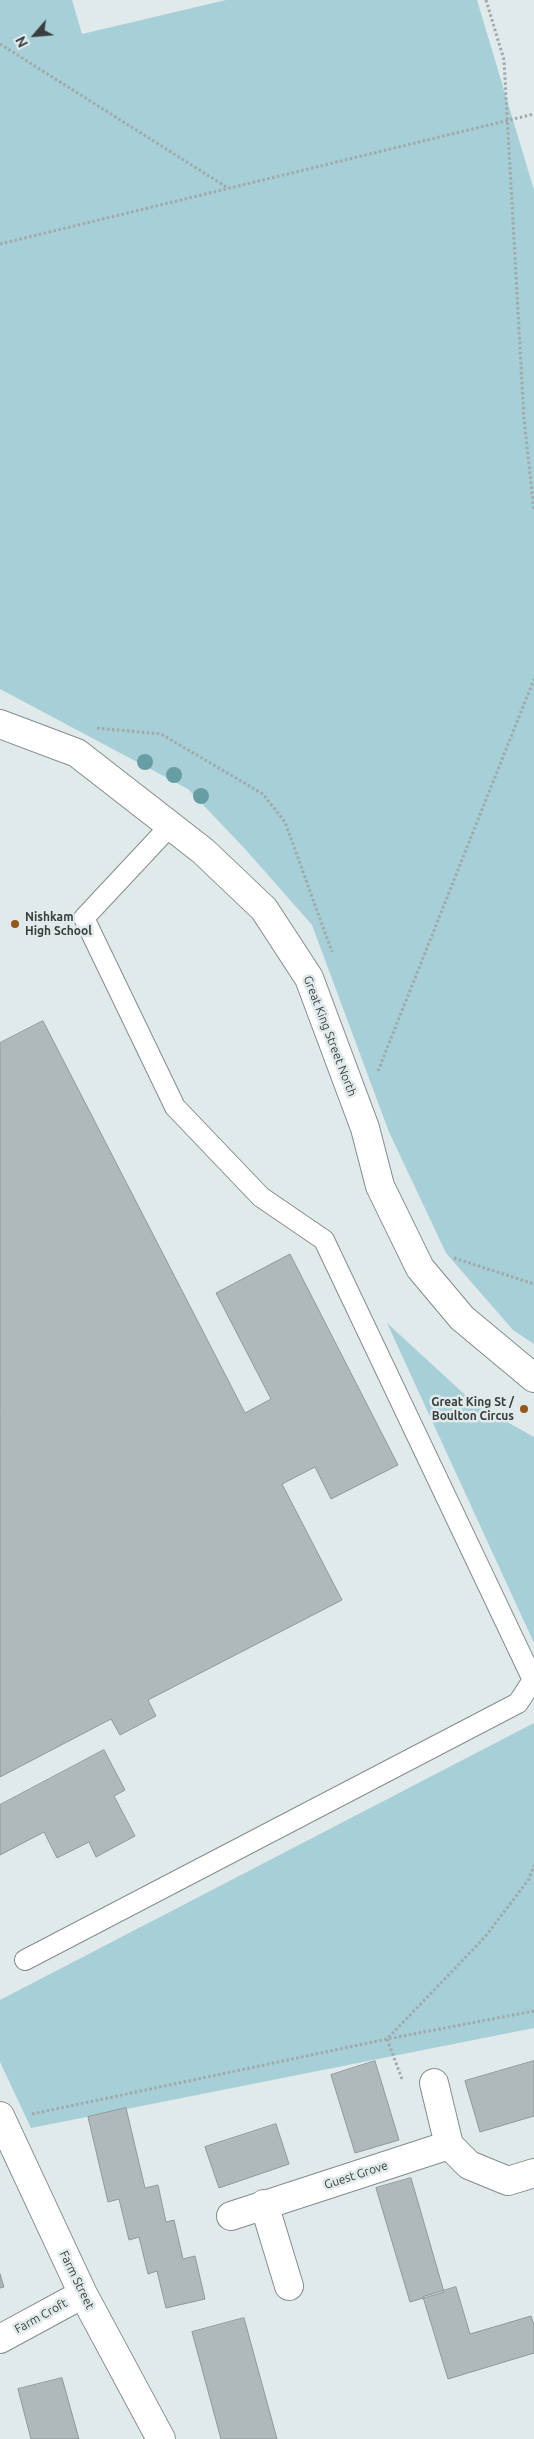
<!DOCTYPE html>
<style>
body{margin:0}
#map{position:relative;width:534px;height:2439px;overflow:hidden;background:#e0eaeb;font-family:Ubuntu,sans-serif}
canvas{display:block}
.north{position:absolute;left:10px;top:10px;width:50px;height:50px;-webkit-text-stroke:4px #e0eaeb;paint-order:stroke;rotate:243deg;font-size:14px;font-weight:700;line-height:20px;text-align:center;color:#3a3e3e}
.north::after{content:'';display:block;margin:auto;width:18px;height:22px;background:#3a3e3e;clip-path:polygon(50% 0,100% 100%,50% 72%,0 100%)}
</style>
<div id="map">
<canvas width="534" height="2439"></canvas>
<div class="north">N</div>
</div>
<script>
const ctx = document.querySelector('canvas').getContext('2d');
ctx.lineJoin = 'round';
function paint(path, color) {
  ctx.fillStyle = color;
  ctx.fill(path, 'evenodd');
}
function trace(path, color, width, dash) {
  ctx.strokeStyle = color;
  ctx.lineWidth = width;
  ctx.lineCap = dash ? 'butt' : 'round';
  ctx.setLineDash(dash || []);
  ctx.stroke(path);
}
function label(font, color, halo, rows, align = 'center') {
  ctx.font = font + ' Ubuntu,sans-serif';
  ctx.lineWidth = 5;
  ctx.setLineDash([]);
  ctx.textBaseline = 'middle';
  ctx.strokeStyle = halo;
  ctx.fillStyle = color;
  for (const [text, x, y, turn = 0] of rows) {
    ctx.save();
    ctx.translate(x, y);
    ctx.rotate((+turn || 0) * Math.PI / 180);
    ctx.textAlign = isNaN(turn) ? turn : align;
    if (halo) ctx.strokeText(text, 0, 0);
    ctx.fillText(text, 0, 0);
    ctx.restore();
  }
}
paint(new Path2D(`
 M0,0H72L82,34L226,0H477L534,190V1344L513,1330L446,1253L389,1132L312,925L246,850L188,789L0,689Z
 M387,1323L475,1404L534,1437V1643Z
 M534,1723V2028L31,2128L0,2062V2000Z`), '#a6cfd7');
const building = new Path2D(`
 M43,1021L245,1413L271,1399L216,1293L290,1254L398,1465L331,1499L315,1467L282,1484L342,1600L148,1700L156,1716L120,1735L111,1719L0,1777V1043Z
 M104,1750L125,1790L114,1796L135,1836L96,1857L89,1842L57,1858L44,1832L0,1855V1805Z
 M375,2061L399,2140L355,2153L331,2075Z
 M534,2061V2116L480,2132L465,2081Z
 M126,2108L145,2188L158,2185L166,2222L174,2220L183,2259L195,2256L205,2299L166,2308L157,2271L148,2274L139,2237L129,2240L119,2199L108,2202L88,2117Z
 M276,2124L289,2164L219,2188L205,2147Z
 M411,2178L444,2292L410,2302L376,2188Z
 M0,2274L4,2287L0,2288Z
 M456,2287L470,2334L531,2316L534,2325V2353L448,2379L423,2297Z
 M244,2318L277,2439H221L192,2332Z
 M62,2378L79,2439H31L18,2389Z`);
paint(building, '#afb8ba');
trace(building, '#90989a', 1);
const lane = new Path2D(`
 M25,1960L518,1703L533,1680L324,1240L261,1197L175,1107L84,918L170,826`);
const street = new Path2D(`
 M434,2083L449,2145L469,2165L508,2181L534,2173
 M0,2116L83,2294L161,2439
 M264,2204L289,2286
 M231,2216L449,2145
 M0,2339L83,2294`);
const secondary = new Path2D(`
 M0,724L77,753L203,851L264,909L309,978L365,1128L380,1186L420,1268L462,1318L534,1378`);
trace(lane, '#848c8e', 22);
trace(street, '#848c8e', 30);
trace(secondary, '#848c8e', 30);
trace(new Path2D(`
 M486,0L504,60L524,419L534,511
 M0,44L228,188
 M0,244L534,114
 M97,728L161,734L263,794L285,822L332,952
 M378,1071L534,679
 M454,1258L534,1284
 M402,2079L387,2039L485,1937L529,1879L534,1865
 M32,2114L387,2039L534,2011`), '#a1a9a9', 3, [2.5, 2.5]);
trace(lane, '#fff', 20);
trace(street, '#fff', 28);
trace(secondary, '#fff', 28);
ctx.fillStyle = '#679ea5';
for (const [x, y] of [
 [145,762],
 [174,775],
 [201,796]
]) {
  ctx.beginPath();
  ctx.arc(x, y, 8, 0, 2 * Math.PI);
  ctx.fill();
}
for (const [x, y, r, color] of [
 [15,924,5,"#95571b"],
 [524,1409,5,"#95571b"]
]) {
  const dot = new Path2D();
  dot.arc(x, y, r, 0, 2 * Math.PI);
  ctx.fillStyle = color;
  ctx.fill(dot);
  trace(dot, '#e0eaeb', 2);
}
label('bold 12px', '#3a3e3e', '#e0eaeb', [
 ["Nishkam",25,917],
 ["High School",25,931],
 ["Great King St /",514,1402,"right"],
 ["Boulton Circus",514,1416,"right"]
], 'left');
label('12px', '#3a3e3e', '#e0eaeb', [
 ["Great King Street North",330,1036,69],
 ["Guest Grove",356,2175,-18],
 ["Farm Street",77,2280,64],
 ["Farm Croft",41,2316,-29]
]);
</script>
